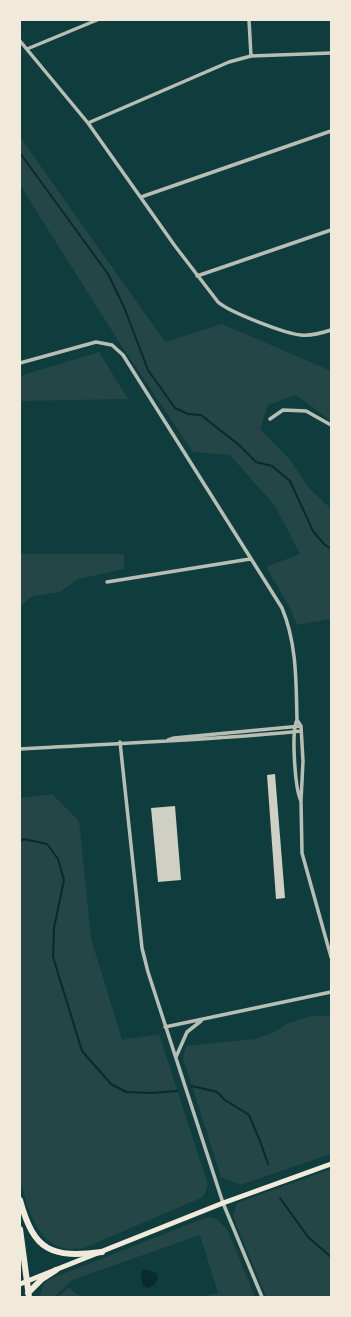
<!DOCTYPE html>
<style>
body{margin:0}
#map{position:relative;width:351px;height:1317px;overflow:hidden;background:#0f3d3e;font-family:"Fira Sans Condensed",sans-serif}
canvas{display:block}
.frame{position:absolute;inset:0;border:21px solid #f1e9da;pointer-events:none}
</style>
<div id="map">
<canvas width="351" height="1317"></canvas>
<div class="frame"></div>
</div>
<script>
const ctx = document.querySelector('canvas').getContext('2d');
ctx.lineJoin = 'round';
function paint(path, color) {
  ctx.fillStyle = color;
  ctx.fill(path, 'evenodd');
}
function trace(path, color, width, dash) {
  ctx.strokeStyle = color;
  ctx.lineWidth = width;
  ctx.lineCap = dash ? 'butt' : 'round';
  ctx.setLineDash(dash || []);
  ctx.stroke(path);
}
paint(new Path2D(`
 M20,137L165,342L222,324L331,371V421L296,395L268,405L260,429L291,461L308,487L331,509V619L297,625L290,608L266,567L300,554L275,506L230,455L193,452L119,342L20,185Z
 M99,352L128,399L20,401V376Z
 M20,554H124V569L78,579L60,592L33,596L20,606Z
 M52,794L79,821L91,938L122,1040L159,1034L208,1185L203,1197L84,1248C79,1248 74,1249 69,1249C36,1246 27,1205 20,1179V798Z
 M311,1016H331V1154L240,1185L221,1177L183,1058L186,1046L255,1039L277,1031L286,1024Z
 M331,1169V1297H266L233,1216L237,1203Z
 M210,1217L218,1220L228,1231L255,1297H200L218,1293L200,1235L72,1280L54,1297H39L45,1282L50,1279L197,1221Z
 M70,1287L73,1292L83,1297H58Z`), '#244646');
paint(new Path2D(`
 M143,1269L157,1273L158,1279L154,1285L147,1288L143,1286L141,1275Z`), '#0a2a2b');
trace(new Path2D(`
 M20,153L108,274L124,307L148,370L175,408L188,414L201,415L239,445L256,462L272,466L290,481L313,531L324,544L331,549
 M20,841L24,839L47,844L58,859L64,880L54,928L53,957L82,1051L111,1084L126,1092L151,1093L177,1091
 M192,1086L217,1092L225,1100L249,1115L260,1141L268,1164
 M280,1198L308,1237L331,1257`), '#0a2a2b', 2);
paint(new Path2D(`
 M275,774L285,898L276,899L267,775Z
 M175,806L181,880L158,882L151,808Z`), '#cfcfc3');
trace(new Path2D(`
 M249,20L251,56
 M20,41L88,123L175,246L218,302C229,312 286,334 301,335C311,336 322,333 331,330
 M27,49L97,20
 M88,123L229,62L251,56L331,53
 M141,197L331,131
 M197,276L331,230
 M20,363L96,342L112,345L123,355L282,608C297,644 296,682 297,720C291,732 295,789 301,801
 M270,419L283,410L306,411L331,425
 M107,582L250,559
 M297,720L301,726L303,761L301,801L302,853L331,957
 M168,740L174,738L301,726
 M120,742L142,948L148,972L223,1203L262,1297
 M20,749C114,743 207,741 301,731
 M165,1027L331,992
 M176,1057L187,1032L201,1021`), '#b8beb3', 3.5);
trace(new Path2D(`
 M20,1284L223,1203L331,1164`), '#f1e9da', 5);
trace(new Path2D(`
 M20,1200C34,1252 52,1258 102,1252
 M20,1229L29,1297
 M28,1293L42,1279L56,1270`), '#f1e9da', 6);
</script>
